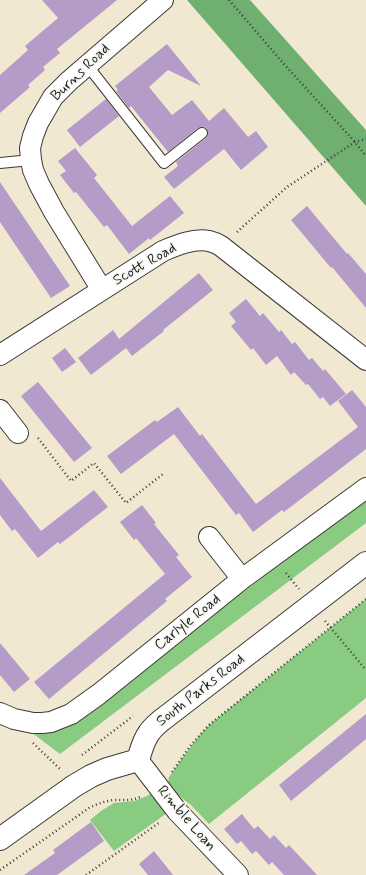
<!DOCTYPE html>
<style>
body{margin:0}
canvas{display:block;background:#f0e8d1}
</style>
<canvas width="366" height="875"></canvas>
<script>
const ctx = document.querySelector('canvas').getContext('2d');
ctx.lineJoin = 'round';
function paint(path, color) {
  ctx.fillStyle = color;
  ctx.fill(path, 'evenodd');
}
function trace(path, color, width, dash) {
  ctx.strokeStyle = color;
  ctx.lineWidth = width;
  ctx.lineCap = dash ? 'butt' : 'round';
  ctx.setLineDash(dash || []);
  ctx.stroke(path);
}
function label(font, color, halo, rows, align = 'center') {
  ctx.font = font + ' Mynerve,sans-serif';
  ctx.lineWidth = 3;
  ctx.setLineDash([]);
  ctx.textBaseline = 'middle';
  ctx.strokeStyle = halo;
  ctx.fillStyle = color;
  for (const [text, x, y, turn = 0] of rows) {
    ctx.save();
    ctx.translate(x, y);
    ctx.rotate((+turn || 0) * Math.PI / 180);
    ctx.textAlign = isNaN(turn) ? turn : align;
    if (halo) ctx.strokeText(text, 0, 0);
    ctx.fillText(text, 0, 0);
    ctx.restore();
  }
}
paint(new Path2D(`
 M366,499V523L60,754L31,732L70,723Z
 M366,599V698L209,824L191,805L170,789L168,783L169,777L183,757L198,737L209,725Z
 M152,793L167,813L114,851L90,820L101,811L114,803L134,801L147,796Z`), '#8acb82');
paint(new Path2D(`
 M187,0H250L366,130V206Z`), '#6faf70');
paint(new Path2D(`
 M42,0H117L57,49L60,53L43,67L45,70L28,85L30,87L0,113V75L28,50L25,46L58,18Z
 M167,44L201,86L168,70L149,87L172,115L192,100L209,121L224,108L248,137L256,131L268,147L241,170L224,149L174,189L164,177L178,166L176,162L206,138L208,135L207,129L204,127L198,128L168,152L131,106L129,108L116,91L118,90L115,86Z
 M106,99L119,116L80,147L67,130Z
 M75,148L97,175L94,178L132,226L170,196L184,213L150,240L149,238L129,254L107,225L104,227L76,192L74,193L60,175L66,171L58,161Z
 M0,182L70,286L51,298L0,222Z
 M307,206L347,254L348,253L366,274V308L332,267L331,268L291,220Z
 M199,273L213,290L163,330L164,331L132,356L126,348L91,375L78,358L113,330L119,339Z
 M246,299L260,316L263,313L279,332L281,330L292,344L295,342L309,360L312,358L323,371L325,369L346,394L330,406L323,397L320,399L308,384L306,385L294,372L291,375L277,356L266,365L253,348L251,350L231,326L236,322L229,313Z
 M65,348L76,362L62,372L52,358Z
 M38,382L92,448L74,462L21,396Z
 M352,390L366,407V449L284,512L282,510L253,532L239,513L236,515L174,434L121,474L107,456L155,420L157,422L178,407L200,436L202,434L256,504L358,427L338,401Z
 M0,478L41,531L94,490L108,507L60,544L58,542L38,558L15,529L12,531L0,515Z
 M142,505L156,523L154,524L179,555L176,557L192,577L165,599L167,601L49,699L34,682L165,574L136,538L134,540L120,522Z
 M0,643L30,679L14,692L0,675Z
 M366,714V739L291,801L279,785Z
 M242,814L254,829L258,826L270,839L274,835L286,848L289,845L317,875H284L272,862L269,865L256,851L252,854L241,841L237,844L224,829Z
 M91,822L104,841L57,875H24L55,853L53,850Z
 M154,851L173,875H148L139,864Z`), '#b59bc7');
const service = new Path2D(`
 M87,65L164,163L202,133
 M0,163L31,160`);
const minor = new Path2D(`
 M102,290L54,212L39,184L33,170L31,160L30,148L33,136L38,123L53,97L69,81L163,0
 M0,355L163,251C177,245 194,238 209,241C213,242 218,244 221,246L366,360
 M0,410L18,433
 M209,537L242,579
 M0,713L14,719L33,723H42L51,722L71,714L99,694L242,579L366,488
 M138,760L177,811L238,875`);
const tertiary = new Path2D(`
 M0,839L74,786L91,776L107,769L138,760C141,751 143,741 149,733C154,725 163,719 171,713L366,563`);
trace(service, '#3c3b37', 12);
trace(minor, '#3c3b37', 22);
trace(tertiary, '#3c3b37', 24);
trace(new Path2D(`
 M229,0L283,63L355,142L366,156
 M237,232L287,187L355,142L366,139
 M38,438L71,481L94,463L126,503L163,474
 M286,573L299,589
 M325,621L366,670
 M33,743L61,770
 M82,755L133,716
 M172,772L191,745L209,725L366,599
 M0,870L89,808C97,804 105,801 114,800C124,800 131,801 140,797
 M86,875L160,822`), '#3c3b37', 2.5, [1, 3]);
trace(service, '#fff', 10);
trace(minor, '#fff', 20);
trace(tertiary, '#fff', 22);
label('15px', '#1c1c1c', '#f6f6f2', [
 ["Burns Road",81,73,-44],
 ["Scott Road",145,265,-30],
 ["Carlyle Road",188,623,-39],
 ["South Parks Road",201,691,-38],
 ["Rimble Loan",186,819,49]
]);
</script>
